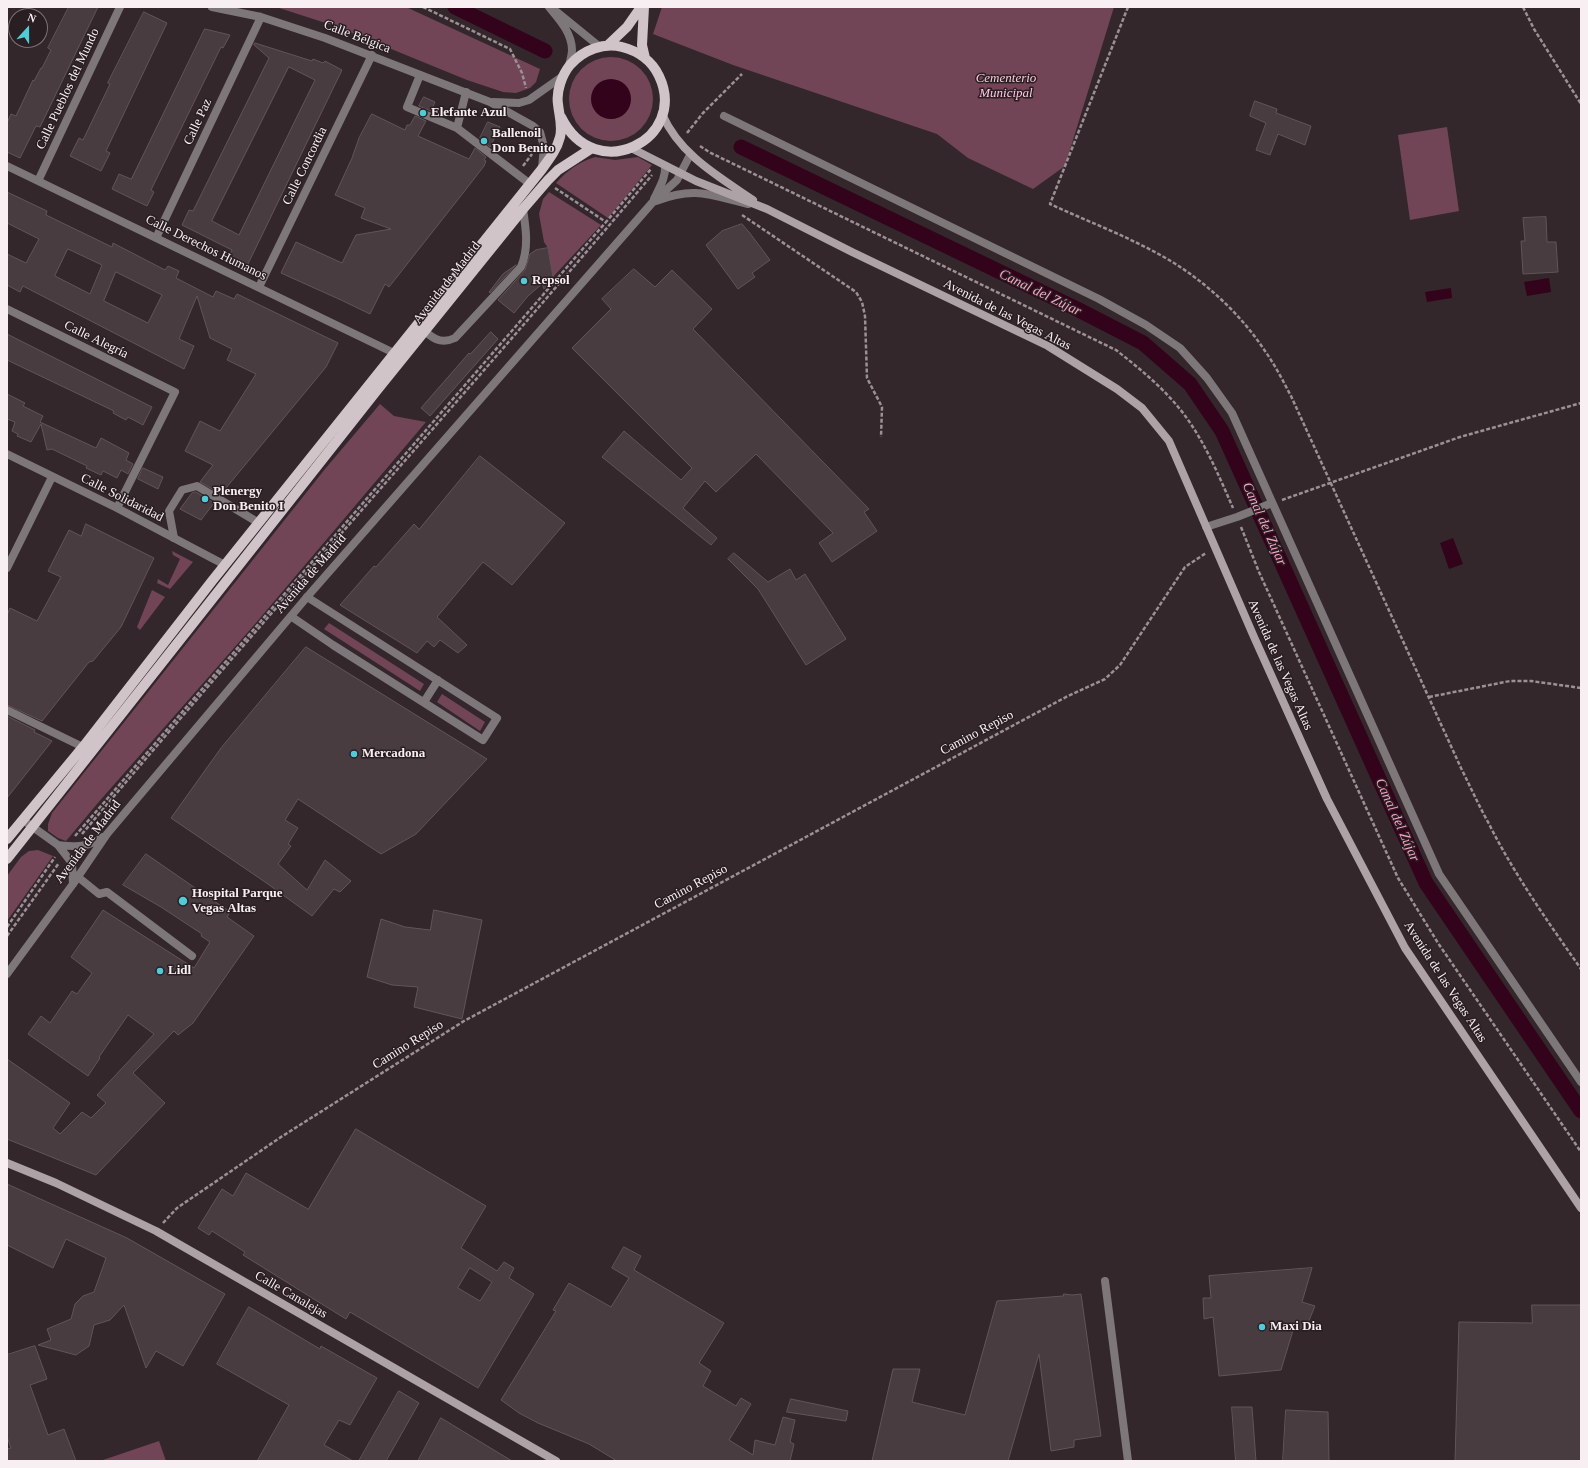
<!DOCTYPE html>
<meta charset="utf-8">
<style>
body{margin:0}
#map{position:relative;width:1588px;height:1468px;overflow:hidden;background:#33272c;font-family:Georgia,serif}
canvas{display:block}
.frame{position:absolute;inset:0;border:8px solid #f7eff1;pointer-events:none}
.north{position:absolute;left:8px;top:8px;width:40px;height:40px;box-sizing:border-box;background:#291e22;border:1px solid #7b7275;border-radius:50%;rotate:21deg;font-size:11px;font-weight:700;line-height:16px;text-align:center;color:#f7eff1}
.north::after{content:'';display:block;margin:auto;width:14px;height:18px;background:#52cbd8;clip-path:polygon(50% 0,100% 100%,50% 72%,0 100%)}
</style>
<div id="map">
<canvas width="1588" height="1468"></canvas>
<div class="frame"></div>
<div class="north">N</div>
</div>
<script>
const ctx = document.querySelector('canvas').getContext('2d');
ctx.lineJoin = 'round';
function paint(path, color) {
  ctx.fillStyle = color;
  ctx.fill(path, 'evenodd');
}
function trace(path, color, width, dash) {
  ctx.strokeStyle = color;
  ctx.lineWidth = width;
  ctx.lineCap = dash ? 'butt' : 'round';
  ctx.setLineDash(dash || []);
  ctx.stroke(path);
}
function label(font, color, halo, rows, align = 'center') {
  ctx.font = font + ' Georgia,serif';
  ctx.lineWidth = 3;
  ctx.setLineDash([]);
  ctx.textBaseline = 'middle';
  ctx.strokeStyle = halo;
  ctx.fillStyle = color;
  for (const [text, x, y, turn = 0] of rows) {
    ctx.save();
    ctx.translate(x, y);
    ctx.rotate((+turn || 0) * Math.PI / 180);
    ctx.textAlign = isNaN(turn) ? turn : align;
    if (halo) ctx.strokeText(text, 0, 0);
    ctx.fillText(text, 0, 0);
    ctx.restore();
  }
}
paint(new Path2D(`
 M276,7H406L540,69L536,82L530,88L516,93L503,92L467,80L335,26Z
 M662,7H1114L1065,166L1033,189L968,158L937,134L733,65L653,34Z
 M569 99a42 42 0 1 1 84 0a42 42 0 1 1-84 0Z
 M1447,127L1459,211L1410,220L1398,135Z
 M595,157L615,160L638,157L652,165L608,218L556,183C568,170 577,163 595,157Z
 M549,192L601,225L553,277L548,248L544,242L539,214L543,199Z
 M380,404L394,416L426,422L255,624L97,804L66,841L58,838L48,831V824L52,813L325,469Z
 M172,551L193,562L170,589L157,583L158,579L168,585L180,559L173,555Z
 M152,590L165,597L140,630L137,627Z
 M329,623L424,684L420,691L324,629Z
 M442,694L485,722L480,731L437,702Z
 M38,850L53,856L7,921V876L21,857L29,851Z
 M159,1441L166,1461H100Z`), '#714556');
paint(new Path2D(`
 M591 99a20 20 0 1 1 40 0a20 20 0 1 1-40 0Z
 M1549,278L1551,292L1527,296L1524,282Z
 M1451,288L1452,298L1427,302L1425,292Z
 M1453,538L1463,564L1449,569L1440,543Z`), '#33031b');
trace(new Path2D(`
 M455,7L545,51
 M741,147L1077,309L1143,343L1190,384L1222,431L1426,883L1581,1111`), '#33031b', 15);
const building = new Path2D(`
 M69,7H98L40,127L36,126L20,158L7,152V123L11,114L16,116L33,80L34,81L41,68H42L51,50L48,48Z
 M144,12L167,23L106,151L110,153L101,171L70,156L79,138L83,140L110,84L108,83Z
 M205,29L230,35L223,48L221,47L151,190L154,192L147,206L112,189L119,174L131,179Z
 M255,43L312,61L313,59L323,63L325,61L342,70L247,266L229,257L232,250L182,225L189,210L193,211L269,58L254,45ZM289,67L315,80L239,235L212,221Z
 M424,97L435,102L431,111L419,106Z
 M1255,101L1277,109L1276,113L1311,126L1305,145L1278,134L1270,155L1256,150L1266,123L1250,116Z
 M372,114L405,130L407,125H410L415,116L426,121L418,136L469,159L475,148L486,157L484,160L486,161L484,166L467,188L389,287L385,284L370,314L341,300L281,273L296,242L342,263L356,235L391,229L361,218L365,208L335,195L352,158L359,138Z
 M488,122L500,127L490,147L480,138Z
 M7,192L47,211L46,215L112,247L113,243L165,270L168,266L179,271L176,278L213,297L216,291L234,299L237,294L338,343L326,367L221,494L200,482L213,465L185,451L200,421L220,431L256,374L227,360L232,349L210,338L197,296L179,339L194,346L184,369L23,286L20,292L7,285V254L26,263L39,239L7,223ZM68,249L102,265L90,294L55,276ZM116,272L162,295L148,323L104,301Z
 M1546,217L1547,242H1556L1558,272L1523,274L1521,241H1525L1523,218Z
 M742,224L749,232L770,260L752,273L755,277L738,289L706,245L722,231Z
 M548,248L553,277L544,289L542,284L528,296L514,313L498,300L525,270L530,254L536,250Z
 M516,265L490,293L489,292L503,274Z
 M634,269L655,287L672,270L712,309L693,329L869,509L864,512L877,531L832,562L819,543L833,533L756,454L716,492L705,481L683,508L717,538L711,545L602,457L624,431L681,480L692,468L572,348L611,309L602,299Z
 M491,332L498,339L430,416L421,408L469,353L470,354Z
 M7,334L152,407L143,425L128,417L126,420L113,413L114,411L7,360Z
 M7,394L25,403L23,406L43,416L40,422L96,448L101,438L129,453L126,460L133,464L128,474L121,470L117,478L103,471L101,475L86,468L87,466L52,449L47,450L41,424L31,442L17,436L18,434L12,431L15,422L7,419Z
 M480,456L565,523L512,585L483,562L437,617L467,645L458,653L440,640L434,647L427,641L417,653L340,605L374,566L376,567L414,524L419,529Z
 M143,468L163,477L158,489L138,479Z
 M196,492L214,503L201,520L180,509L192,493Z
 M86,524L154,558L121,627L93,661L89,662L42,721L7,705V615L10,608L37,621L61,577L48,571L69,530L81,536Z
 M734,553L768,582L790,569L796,580L805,574L846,639L806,665L758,589L728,559Z
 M306,647L487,759L416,834L381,854L298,799L285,820L298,828L288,844L291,846L278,864L307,890L325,860L351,881L340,892L334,889L312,916L265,882L171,818L221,748Z
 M7,716L35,730L34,732L52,741L7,798Z
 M146,854L230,912L227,917L254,936L193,1023L178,1035L174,1031L133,1073L165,1103L96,1175L7,1139V1059L70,1103L53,1128L60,1134L82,1112L91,1118L106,1103L97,1095L154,1034L128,1015L99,1057L100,1058L88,1076L28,1034L41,1016L50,1023L72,991L77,994L92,973L71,957L103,910L194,968L210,942L201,936L202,934L161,907L123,885Z
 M434,910L482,920L462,1019L414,1007L418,987L392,985L367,977L381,919L405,927L430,930Z
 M356,1129L486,1206L461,1248L497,1271L504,1262L514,1268L509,1278L534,1294L478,1388L350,1312L346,1319L243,1255L245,1252L212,1231L209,1235L198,1228L222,1189L233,1196L246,1173L308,1209ZM470,1268L492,1282L480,1301L458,1288Z
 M7,1184L127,1238L225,1294L183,1366L156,1351L146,1368L124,1305L110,1320L94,1325L89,1346L76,1355L38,1345L51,1340L47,1329L71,1319L75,1304L83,1296L94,1292L106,1258L66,1239L53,1268L7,1245Z
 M624,1247L641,1256L634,1270L724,1323L699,1363L711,1371L703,1386L736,1406L741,1398L751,1404L729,1440L753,1455L755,1440L775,1445L783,1417L795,1420L790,1442L794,1444L790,1461H617L589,1444L538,1423L519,1413L501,1400L556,1311L553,1310L569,1283L611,1307L629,1278L612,1268Z
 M1312,1268L1302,1302L1315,1306L1305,1330L1294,1327L1281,1370L1219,1376L1213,1317L1204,1319L1203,1298H1211L1209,1276Z
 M1064,1294L1072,1295L1081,1294L1101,1436L1074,1440V1447L1051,1451L1039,1354L1008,1461H872L893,1369H920L912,1402L965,1415L997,1301L1063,1296Z
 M1532,1305H1581V1461H1455L1459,1322L1532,1323Z
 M249,1307L320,1349L321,1346L377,1378L350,1425L339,1420L324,1445L353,1461H257L289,1405L217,1364Z
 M35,1346L47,1379L30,1385L48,1435L64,1429L76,1461H7V1449L11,1448L7,1437V1355Z
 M399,1391L419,1403L386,1461H359Z
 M791,1399L848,1411L846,1421L787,1412Z
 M1232,1407H1252L1256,1461H1236Z
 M1286,1410L1328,1412L1329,1461H1283Z
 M441,1418L512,1461H418Z`);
paint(building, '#493c40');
trace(building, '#625459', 1);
trace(new Path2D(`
 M423,7L510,49L522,73L526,88
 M1128,7L1050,204C1091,223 1135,239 1174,263C1209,285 1242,316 1265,351C1275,365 1283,381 1291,396L1461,768C1470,786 1478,804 1488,822C1514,874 1548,922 1581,969
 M1523,7L1534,29L1581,104
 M687,133L703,113L742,74
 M700,146L709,152L1116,350C1139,368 1161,386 1179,408C1203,437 1218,474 1233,508
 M523,166L532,154
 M555,188L606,222L651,169
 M742,215L856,292L862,302L865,316L867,378L882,407L881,437
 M1282,500L1460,437L1581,403
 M1241,527L1259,572L1398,878L1438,943L1581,1152
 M1429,697L1510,681H1531L1581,688
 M82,834C269,612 464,397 652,175
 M75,836L606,222
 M7,927L55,857
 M7,936L59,863
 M163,1223L177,1208L281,1137L464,1021L1066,697L1105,679L1120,665L1185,567L1206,553`), '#9b9195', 2.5, [4, 2]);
trace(new Path2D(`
 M420,75L407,107L457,128
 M466,92L457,128L530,184
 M724,116L1099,299L1146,325L1180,348L1207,378L1232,413L1439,874L1581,1082
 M420,327C432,338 440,345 455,338L521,267C529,248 526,229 523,209
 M1206,527L1237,517L1272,503
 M174,538L169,511L182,490L197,486L259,523
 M292,617L333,645L483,740L497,718L307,597
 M424,702L438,680
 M78,877L99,894L107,892L192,956`), '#7e777a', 8);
trace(new Path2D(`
 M212,7L261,17L325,38L490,102L533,126L540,132L544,147L542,168
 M549,7C559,19 572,33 572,50C572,55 570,61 569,66
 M557,12L600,47
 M493,102L519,103L529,100L563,76
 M7,166L394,353
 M38,181L120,7
 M654,199C659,188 666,178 665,166
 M656,201C695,186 710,195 748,204
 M156,238L261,17
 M259,287L372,55
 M7,309L175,392L117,508
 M7,454L117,508L225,565
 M7,568L52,477
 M7,710L87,749
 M23,820L58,845L72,863L73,884
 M58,845C78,847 85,848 103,837
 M7,974L73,884L107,834L307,597L652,203L677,180L690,155
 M1105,1281L1128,1461`), '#7e777a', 8);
trace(new Path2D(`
 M662,114C680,155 718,176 753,200
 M631,148L696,181L767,209L852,252L1048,346L1117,389L1142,408L1169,441L1254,637L1327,799L1405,948L1581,1208
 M7,1163L56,1183L156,1231L556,1461`), '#ada2a6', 8);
trace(new Path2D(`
 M644,7L642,45L645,58
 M607,46L627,27L641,7
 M7,839L83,747L212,581L542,169C550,158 557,149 560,137C563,126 559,115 558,104C556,91 562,75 570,65C583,50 604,42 622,47C638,51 652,61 659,76C689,139 595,187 561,117
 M7,859L378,389L523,209L548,180L558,170L592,148`), '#d1c4c8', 10);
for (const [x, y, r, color] of [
 [423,113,4,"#52cbd8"],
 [484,141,4,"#52cbd8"],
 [524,281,4,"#52cbd8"],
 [205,499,4,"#52cbd8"],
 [354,754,4,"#52cbd8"],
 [183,901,5,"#52cbd8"],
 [160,971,4,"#52cbd8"],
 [1262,1327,4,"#52cbd8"]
]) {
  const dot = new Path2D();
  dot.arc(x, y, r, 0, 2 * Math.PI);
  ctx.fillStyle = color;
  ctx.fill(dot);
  trace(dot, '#291e22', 1.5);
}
label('13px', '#f7eff1', '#291e22', [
 ["Calle Bélgica",357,37,21],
 ["Calle Pueblos del Mundo",68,89,-65],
 ["Calle Paz",198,122,-65],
 ["Calle Concordia",305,166,-64],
 ["Calle Derechos Humanos",206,248,26],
 ["Avenida de Madrid",447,283,-52],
 ["Avenida de las Vegas Altas",1007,315,27],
 ["Calle Alegría",96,340,26],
 ["Calle Solidaridad",122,498,27],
 ["Avenida de Madrid",311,574,-49],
 ["Avenida de las Vegas Altas",1280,665,66],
 ["Camino Repiso",977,733,-28],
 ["Avenida de Madrid",88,842,-53],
 ["Camino Repiso",691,887,-28],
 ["Avenida de las Vegas Altas",1445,982,57],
 ["Camino Repiso",408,1045,-32],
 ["Calle Canalejas",291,1295,30]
]);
label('italic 13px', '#ffc9dc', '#291e22', [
 ["Cementerio",1006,79],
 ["Municipal",1006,94]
]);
label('bold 13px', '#f7eff1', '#291e22', [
 ["Elefante Azul",431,113],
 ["Ballenoil",492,134],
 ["Don Benito",492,149],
 ["Repsol",532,281],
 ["Plenergy",213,492],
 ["Don Benito I",213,507],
 ["Mercadona",362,754],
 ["Hospital Parque",192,894],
 ["Vegas Altas",192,909],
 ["Lidl",168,971],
 ["Maxi Dia",1270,1327]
], 'left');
label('italic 14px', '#fba4c6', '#291e22', [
 ["Canal del Zújar",1040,293,26],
 ["Canal del Zújar",1264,524,66],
 ["Canal del Zújar",1397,820,66]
]);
</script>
